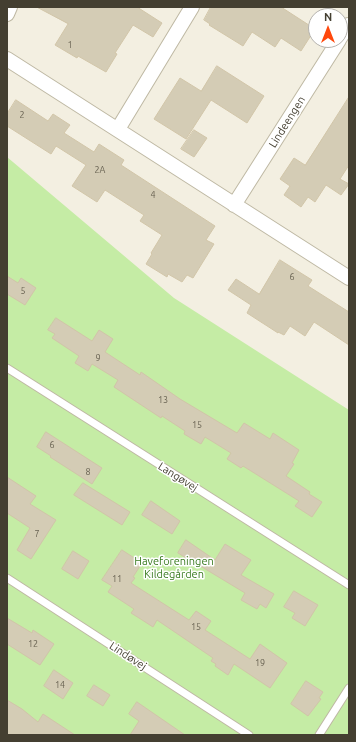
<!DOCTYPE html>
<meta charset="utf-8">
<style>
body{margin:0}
#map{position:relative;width:356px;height:742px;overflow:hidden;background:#f3efe1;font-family:Ubuntu,sans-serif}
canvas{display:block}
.frame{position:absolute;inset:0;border:8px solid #443f31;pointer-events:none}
.north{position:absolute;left:308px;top:8px;width:40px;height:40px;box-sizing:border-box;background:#fff;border:1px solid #b4b2ad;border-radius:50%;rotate:0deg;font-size:11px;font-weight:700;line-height:16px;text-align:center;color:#443f31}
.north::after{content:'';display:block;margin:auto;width:14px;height:18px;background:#ff480c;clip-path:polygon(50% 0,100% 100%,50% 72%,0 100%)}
</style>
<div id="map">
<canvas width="356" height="742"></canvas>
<div class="frame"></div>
<div class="north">N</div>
</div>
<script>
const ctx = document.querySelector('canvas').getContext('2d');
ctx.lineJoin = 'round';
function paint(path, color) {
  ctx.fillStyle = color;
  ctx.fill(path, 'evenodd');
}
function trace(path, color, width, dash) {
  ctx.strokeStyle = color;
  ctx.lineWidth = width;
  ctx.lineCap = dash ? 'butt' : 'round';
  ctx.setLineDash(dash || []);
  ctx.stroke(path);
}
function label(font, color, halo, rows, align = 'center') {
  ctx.font = font + ' Ubuntu,sans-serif';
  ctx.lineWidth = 3;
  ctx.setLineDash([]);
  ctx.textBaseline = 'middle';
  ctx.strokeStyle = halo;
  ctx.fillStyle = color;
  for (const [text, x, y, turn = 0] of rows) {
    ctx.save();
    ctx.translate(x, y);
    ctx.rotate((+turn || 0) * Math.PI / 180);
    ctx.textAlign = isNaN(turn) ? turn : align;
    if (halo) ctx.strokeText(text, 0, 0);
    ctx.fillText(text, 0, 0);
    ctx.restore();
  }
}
paint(new Path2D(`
 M7,157L174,298L349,410V735H7Z`), '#c5eca5');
const building = new Path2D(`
 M37,7H137L162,23L153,37L133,25L115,53L117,54L106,72L78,56L77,58L55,45L68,24Z
 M211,7H281L315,29L301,51L281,38L275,47L252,32L243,46L209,25L210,24L204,20Z
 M217,66L264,96L247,123L211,100L186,139L154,119L180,78L201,91Z
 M349,97V165L340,179L349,184L341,195L326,185L315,202L308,197L301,207L284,195L290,186L280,179L294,158L305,165Z
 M16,100L48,121L53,114L70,125L64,133L94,152L99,144L124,160L121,165L215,226L206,240L214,244L193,278L187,275L182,282L168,274L167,277L146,264L152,254L151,253L162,235L140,221L144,215L105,190L97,202L72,186L86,165L56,146L51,154L7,126V114Z
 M194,130L207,138L194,157L181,149Z
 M280,260L312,280L308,286L349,312V345L314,322L305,336L290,326L284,335L278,332V333L247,313L251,305L228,290L236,279L259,294Z
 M7,276L18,283L21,278L36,288L25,305L7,294Z
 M56,318L92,341L99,330L113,339L105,352L140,375L141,372L180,399L237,433L244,423L270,439L273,433L299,450L292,463L294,464L286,476L310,492L309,494L322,502L312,517L295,506L299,501L243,466L241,468L227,459L231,453L205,437L201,444L184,434L185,431L162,416L161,418L114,387L118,380L92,364L88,371L75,363L79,356L52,338L55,334L48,330Z
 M46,432L102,468L92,484L50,457L51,456L37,447Z
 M7,477L36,496L30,504L56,520L31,559L17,550L30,528L7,513Z
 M83,483L130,512L122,525L74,495Z
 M151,501L180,521L172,534L142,515Z
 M186,540L215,560L225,544L251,560L241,575L274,594L266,608L260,604L257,609L241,600L245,593L197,564V565L178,553Z
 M122,550L142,563L133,577L135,578L131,583L189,620L196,611L211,621L205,630L250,659L260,644L287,663L270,688L234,664L228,675L215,666L216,664L211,661L213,658L157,620L153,627L139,618L131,613L134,609L108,592L112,586L102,580Z
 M73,551L89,561L78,579L62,569Z
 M294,591L318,605L305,626L292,618L295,613L284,607Z
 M7,618L32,633L33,630L54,644L40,665L7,644Z
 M54,670L73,683L63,699L44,686Z
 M306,681L323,692L319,698L321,699L308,716L291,704Z
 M94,685L110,695L103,706L87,696Z
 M7,700L22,709L38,722L43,714L75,735H7Z
 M137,702L185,735H130L139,721L129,714Z`);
paint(building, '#d4ccb5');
trace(building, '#d1c5a8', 1);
const lane = new Path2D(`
 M7,368L349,585
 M7,578L249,735
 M319,735L349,688`);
const street = new Path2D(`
 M7,14L10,7
 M340,38L348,25
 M7,59L349,278
 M118,129L192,7
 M234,205L339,40`);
trace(lane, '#beb8a3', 9);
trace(street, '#beb8a3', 16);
trace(lane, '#fff', 7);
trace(street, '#fff', 14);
label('9px', '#686252', null, [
 ["1",70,45],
 ["2",22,115],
 ["2A",100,170],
 ["4",153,195],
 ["6",292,277],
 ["5",23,291],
 ["9",98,358],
 ["13",163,400],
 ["15",197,425],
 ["6",52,445],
 ["8",88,472],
 ["7",37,534],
 ["11",117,579],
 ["15",196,627],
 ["12",33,644],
 ["19",260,663],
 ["14",60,685]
]);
label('11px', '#443f31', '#fff', [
 ["Lindeengen",287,122,-58],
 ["Langøvej",178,477,32],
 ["Lindøvej",128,656,33]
]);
label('11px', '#397b20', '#fff', [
 ["Haveforeningen",174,561],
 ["Kildegården",174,574]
]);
</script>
